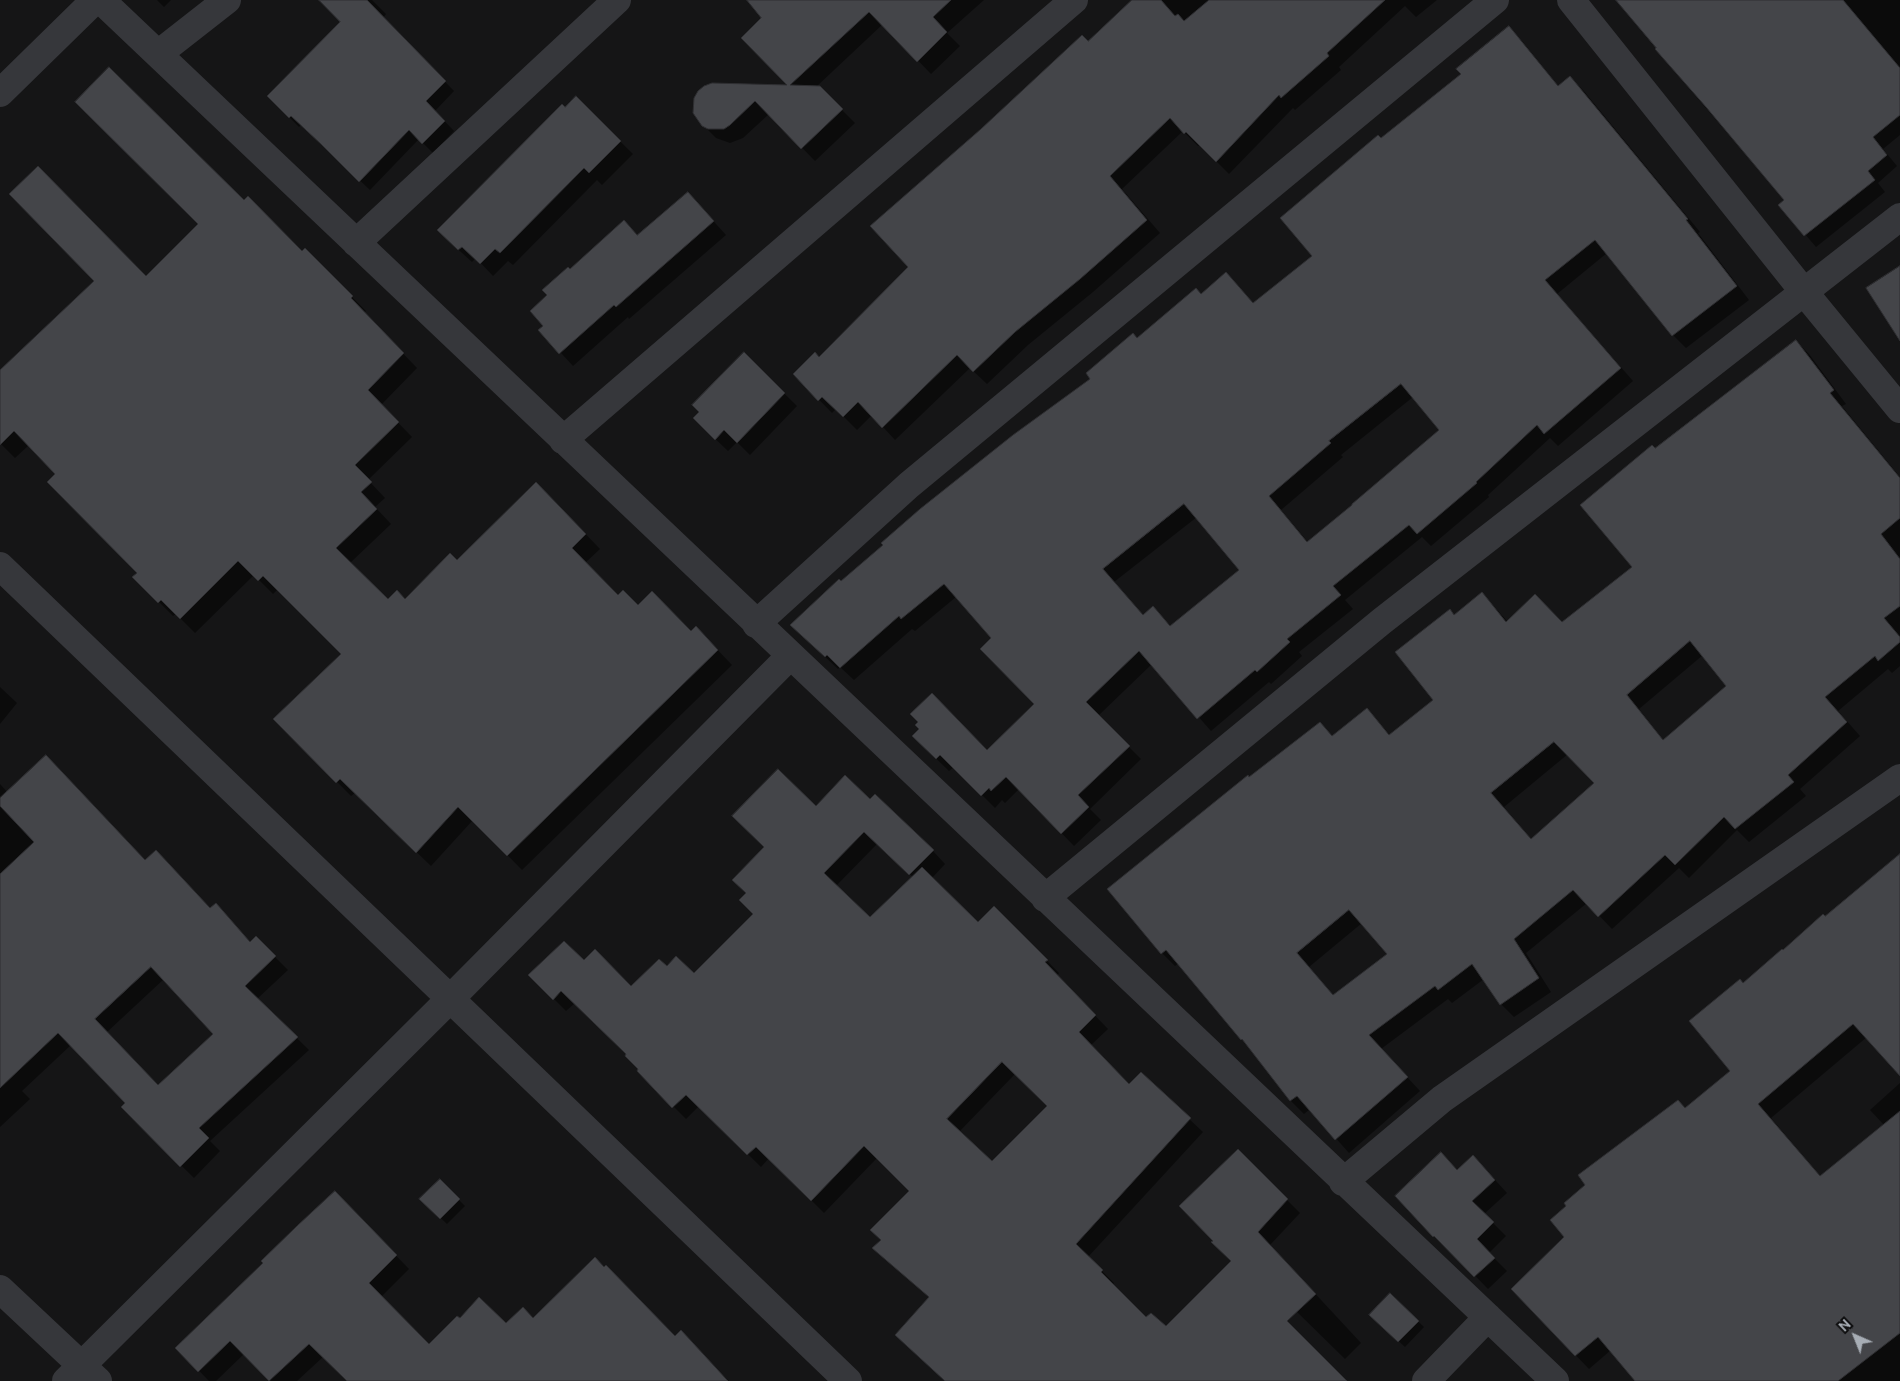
<!DOCTYPE html>
<style>
body{margin:0}
#map{position:relative;width:1900px;height:1381px;overflow:hidden;background:#151516;font-family:Ubuntu,sans-serif}
canvas{display:block}
.north{position:absolute;left:1830px;top:1311px;width:50px;height:50px;-webkit-text-stroke:4px #101011;paint-order:stroke;rotate:316deg;font-size:14px;font-weight:700;line-height:20px;text-align:center;color:#a7adb5}
.north::after{content:'';display:block;margin:auto;width:18px;height:22px;background:#a7adb5;clip-path:polygon(50% 0,100% 100%,50% 72%,0 100%)}
</style>
<div id="map">
<canvas width="1900" height="1381"></canvas>
<div class="north">N</div>
</div>
<script>
const ctx = document.querySelector('canvas').getContext('2d');
ctx.lineJoin = 'round';
function paint(path, color) {
  ctx.fillStyle = color;
  ctx.fill(path, 'evenodd');
}
function trace(path, color, width, dash) {
  ctx.strokeStyle = color;
  ctx.lineWidth = width;
  ctx.lineCap = dash ? 'butt' : 'round';
  ctx.setLineDash(dash || []);
  ctx.stroke(path);
}
paint(new Path2D(`
 M157,0H171L164,7Z
 M320,0H372L386,14L383,18L454,91L435,111L454,131L433,153L419,139L370,190L301,125L299,127L268,96L342,22Z
 M748,0H984L947,33L960,46L931,74L883,24L816,87H819L855,123L815,161L769,114L743,138L730,143L716,138L697,119L694,113L790,86L763,18Z
 M1134,0H1437L1416,17L1405,6L1339,67L1341,70L1295,110L1293,108L1229,174L1200,145L1198,146L1183,131L1122,189L1160,233L1093,292L1028,345L987,384L970,368L895,440L872,415L857,430L836,409L832,413L794,374L820,358L910,267L1088,42Z
 M1618,0H1900V135L1883,149L1897,166L1878,183L1885,192L1816,247L1780,205L1785,200L1656,50L1658,48Z
 M1509,28L1522,41L1559,87L1570,78L1583,90L1700,232L1698,233L1749,300L1686,348L1673,335L1607,253L1557,294L1633,381L1558,446L1550,438L1488,495L1489,497L1431,546L1422,537L1345,600L1353,609L1299,652L1302,656L1271,684L1269,682L1211,731L1152,664L1098,716L1141,759L1090,809L1101,820L1074,846L1019,789L1005,803L1002,800L995,808L954,767L949,771L913,736L921,729L920,722L987,751L1035,704L993,638L956,597L915,631L912,629L854,680L840,667L838,669L804,637L841,583L1092,379L1137,339L1201,295L1226,274L1254,304L1314,257L1381,140L1462,74ZM1413,397L1441,430L1308,542L1281,510L1343,457L1341,455ZM1197,517L1241,570L1171,626L1153,608L1144,616L1114,582Z
 M576,98L633,154L602,185L597,180L513,265L508,261L493,276L476,258L472,262L451,243L565,109Z
 M688,193L726,235L629,319L628,317L573,366L540,330L545,326L549,295L570,271L638,236Z
 M244,201L303,253L305,250L366,311L364,313L417,368L381,405L412,437L368,480L385,498L375,507L391,524L350,563L388,601L405,600L457,562L551,498L600,549L585,563L618,597L710,642L732,665L522,870L473,820L431,866L355,793L351,796L275,719L343,654L278,589L273,594L254,575L195,633L176,614L173,616L134,577L138,573L57,474L29,445L15,458L0,443V371L146,277Z
 M1796,341L1809,354L1846,404L1842,406L1900,477V666L1892,673L1888,669L1838,711L1860,736L1800,789L1806,796L1749,842L1737,830L1689,878L1679,868L1612,929L1587,903L1526,953L1551,992L1514,1017L1501,1004L1484,979L1452,1003L1448,999L1381,1049L1420,1091L1349,1153L1310,1109L1304,1114L1291,1101L1250,1047L1179,963L1175,966L1162,953L1249,778L1320,723L1333,737L1367,709L1390,735L1434,700L1455,616L1482,593L1508,622L1562,623L1634,567L1655,449ZM1703,655L1728,686L1664,741L1639,709ZM1568,754L1595,783L1532,840L1504,807ZM1362,923L1389,954L1334,996L1309,967Z
 M744,354L797,406L750,455L737,442L728,451L707,431Z
 M0,687L17,703L0,724Z
 M0,784L8,793L145,861L211,909L251,943L256,938L288,970L257,999L309,1050L210,1141L220,1151L194,1178L122,1107L127,1103L71,1045L22,1091L30,1099L0,1127ZM164,979L215,1035L158,1087L106,1033Z
 M870,801L933,851L945,864L932,878L978,924L994,907L1059,973L1057,976L1108,1029L1090,1046L1129,1086L1141,1074L1203,1132L1088,1257L1114,1283L1112,1285L1147,1319L1166,1328L1233,1261L1238,1151L1300,1213L1270,1245L1361,1343L1345,1359L1295,1310L1221,1381H946L930,1298L874,1248L882,1240L911,1191L877,1158L824,1213L769,1158L761,1167L699,1106L686,1119L638,1071L640,1069L628,1055L575,1003L566,1011L530,975L584,962L631,988L667,968L694,975L754,914L816,808ZM877,844L913,877L870,919L836,886ZM1015,1074L1048,1106L992,1163L959,1132Z
 M1900,854V1074L1867,1037L1771,1118L1821,1177L1884,1125L1870,1110L1900,1083V1381H1637L1611,1350L1589,1369L1512,1289L1566,1238L1685,1109L1732,1071L1744,984L1825,918Z
 M1486,1170L1507,1193L1484,1214L1506,1236L1489,1253L1507,1271L1488,1289L1448,1248L1447,1249L1434,1236L1396,1196L1458,1171Z
 M440,1181L465,1206L447,1224L421,1199Z
 M348,1206L409,1269L381,1297L429,1346L460,1320L506,1324L534,1320L675,1337L681,1332L729,1381H348L323,1357L297,1381H271L244,1354L216,1381H209L177,1348Z
 M1390,1295L1424,1327L1405,1347L1377,1321Z`), '#0007');
const building = new Path2D(`
 M319,0H367L446,81L426,101L445,121L422,144L409,130L359,182L322,145L291,116L289,118L267,96L340,22Z
 M747,0H951L933,17L947,32L917,62L869,12L790,85L820,86L843,109L801,149L755,101L730,125L724,129H708L702,126L693,113L694,98L698,91L704,86L712,83L787,85L741,38L761,18Z
 M1132,0H1161L1175,16L1178,14L1184,21L1209,0H1385L1327,53L1329,56L1281,98L1279,95L1216,162L1186,132L1184,134L1170,118L1110,176L1147,220L1080,279L1015,332L973,372L957,355L882,428L858,402L843,417L822,397L818,401L793,374L815,352L819,357L908,267L870,226L981,129L1082,35L1088,41Z
 M1616,0H1843L1900,68V115L1873,137L1887,155L1868,171L1875,180L1804,236L1778,205L1784,200L1706,107L1655,49L1656,48Z
 M1509,26L1558,86L1570,76L1688,219L1686,220L1737,286L1672,336L1595,240L1545,280L1621,368L1544,434L1537,425L1476,482L1477,483L1417,534L1409,525L1333,586L1341,595L1287,639L1290,642L1257,672L1255,670L1197,719L1139,651L1086,702L1130,746L1078,795L1089,807L1061,834L1006,777L991,791L989,788L981,796L940,755L936,759L912,736L919,729L915,725L918,722L910,714L932,693L987,750L1034,704L980,649L991,638L944,584L901,619L899,616L840,668L827,655L825,657L790,625L839,579L841,581L883,545L881,543L920,509L1013,435L1090,379L1086,373L1133,333L1137,338L1196,288L1201,294L1226,272L1253,303L1312,256L1280,218L1378,135L1381,138L1461,74L1456,69ZM1401,384L1439,430L1352,504V505L1307,542L1269,496L1331,443L1329,441ZM1184,504L1239,570L1170,626L1153,606L1143,615L1103,569Z
 M109,67L244,200L248,196L302,251L305,248L353,296L351,298L404,353L368,390L399,422L355,465L372,482L361,492L377,509L336,548L388,599L397,590L405,599L450,553L457,560L536,482L586,534L572,548L618,595L623,590L638,605L652,591L691,631L696,626L718,650L507,856L458,807L416,853L340,779L336,783L273,719L341,654L263,576L258,581L238,561L180,619L161,600L158,603L132,577L137,573L47,482L55,474L14,431L0,445V370L94,281L9,194L38,166L146,276L198,224L75,102Z
 M576,96L621,141L589,173L584,168L500,253L495,249L480,264L462,247L458,250L437,230L562,104L565,107Z
 M688,192L714,221L616,307L614,305L559,354L538,330L543,326L530,311L547,295L542,290L568,267L570,269L624,220L637,235Z
 M1900,266V341L1866,288Z
 M1796,340L1834,390L1830,393L1900,478V518L1881,534L1900,559V606L1884,618L1900,637V642L1878,661L1875,656L1825,697L1847,722L1788,775L1794,782L1735,829L1724,817L1675,865L1665,855L1598,917L1573,890L1514,939L1539,978L1500,1005L1472,964L1438,990L1435,986L1369,1035L1408,1077L1335,1140L1297,1096L1290,1101L1242,1039L1241,1040L1166,950L1161,954L1107,889L1248,775L1249,777L1320,722L1332,736L1367,708L1389,735L1433,700L1395,652L1450,609L1454,615L1482,592L1506,622L1535,594L1562,622L1632,567L1580,505L1652,445L1655,448ZM1690,641L1726,686L1663,740L1627,695ZM1554,742L1594,783L1531,839L1491,793ZM1349,910L1387,954L1333,995L1297,953Z
 M744,352L785,393L737,443L724,430L715,440L693,418L699,412L692,405Z
 M46,755L145,860L156,850L210,908L216,903L250,942L256,936L276,956L245,986L298,1037L199,1128L209,1138L180,1167L121,1107L125,1103L58,1033L0,1088V874L34,842L0,806V798ZM151,967L213,1034L158,1085L95,1019Z
 M778,769L816,806L845,775L870,799L875,794L934,850L909,875L864,832L824,873L870,917L922,867L978,922L994,906L1048,960L1045,962L1096,1015L1079,1032L1129,1084L1141,1072L1191,1118L1076,1244L1103,1270L1101,1272L1146,1317L1151,1313L1166,1326L1231,1261L1211,1242L1213,1241L1179,1206L1238,1149L1288,1199L1258,1232L1316,1294L1287,1321L1347,1381H945L895,1335L929,1297L872,1248L881,1240L870,1230L909,1191L864,1146L811,1201L756,1147L747,1155L686,1095L672,1108L637,1071L638,1069L625,1056L626,1054L561,991L553,1000L528,975L564,941L584,960L595,949L631,986L659,959L667,966L676,956L694,973L753,914L739,900L746,893L732,880L764,847L732,816ZM1002,1062L1047,1106L992,1161L947,1119Z
 M1900,854V1076L1853,1024L1758,1104L1820,1176L1900,1111V1333L1838,1381H1635L1598,1337L1575,1356L1511,1289L1564,1237L1550,1220L1566,1206L1564,1203L1585,1185L1578,1175L1678,1100L1685,1108L1730,1071L1689,1021L1740,979L1743,983L1782,949L1783,950L1823,914L1825,916Z
 M1441,1152L1457,1170L1473,1155L1495,1180L1472,1201L1494,1222L1477,1239L1495,1258L1474,1277L1434,1236L1433,1237L1395,1196Z
 M440,1179L460,1199L440,1219L419,1199Z
 M335,1191L397,1255L369,1283L429,1344L457,1316L460,1318L479,1297L506,1323L523,1307L533,1318L595,1257L604,1267L606,1265L675,1336L681,1330L728,1381H347L309,1344L269,1381L230,1341L198,1372L175,1348L263,1263L261,1261L297,1226Z
 M1390,1293L1419,1321L1398,1342L1369,1315Z`);
paint(building, '#444549');
trace(building, '#2f2f32', 1);
trace(new Path2D(`
 M101,0L1555,1381
 M1571,0L1804,292L1900,409
 M158,54L227,0
 M0,93L95,0
 M356,243L617,0
 M563,440L1074,0
 M0,566L848,1381
 M756,624L909,485L1495,0
 M1045,898L1382,621L1900,217
 M1343,1182L1442,1099L1900,778
 M0,1289L98,1381
 M66,1381L451,998L790,656
 M1426,1381L1488,1317`), '#36373b', 28);
</script>
